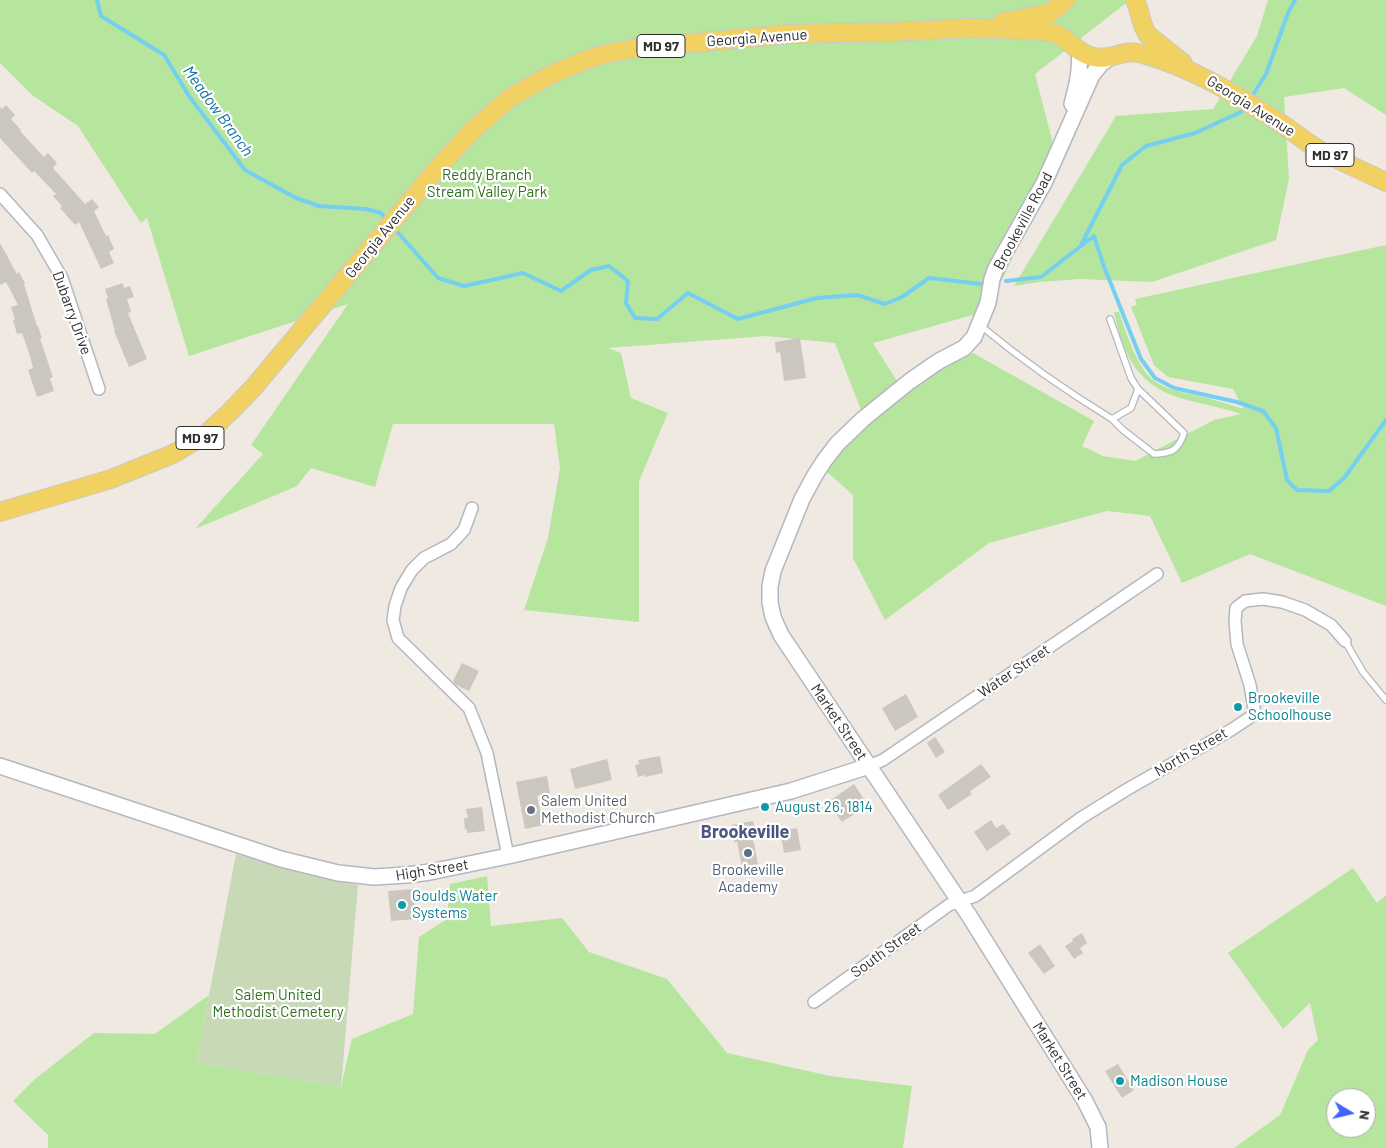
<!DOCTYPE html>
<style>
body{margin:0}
#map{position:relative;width:1386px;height:1148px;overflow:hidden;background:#efe9e1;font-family:Barlow,sans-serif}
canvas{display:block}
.north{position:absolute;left:1326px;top:1088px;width:50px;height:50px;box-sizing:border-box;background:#fff;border:1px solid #ababab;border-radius:50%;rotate:99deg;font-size:14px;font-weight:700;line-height:20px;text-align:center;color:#2e2e2e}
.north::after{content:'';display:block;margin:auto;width:18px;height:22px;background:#4264fb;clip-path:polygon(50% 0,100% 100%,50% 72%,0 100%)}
</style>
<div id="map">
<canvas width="1386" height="1148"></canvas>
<div class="north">N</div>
</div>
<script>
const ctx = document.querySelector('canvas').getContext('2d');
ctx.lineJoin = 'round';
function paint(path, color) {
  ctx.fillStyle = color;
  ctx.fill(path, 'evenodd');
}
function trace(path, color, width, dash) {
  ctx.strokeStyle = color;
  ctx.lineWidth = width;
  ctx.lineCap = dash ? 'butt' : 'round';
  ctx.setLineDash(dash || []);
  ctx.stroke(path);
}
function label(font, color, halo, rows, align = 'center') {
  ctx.font = font + ' Barlow,sans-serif';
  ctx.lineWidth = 4.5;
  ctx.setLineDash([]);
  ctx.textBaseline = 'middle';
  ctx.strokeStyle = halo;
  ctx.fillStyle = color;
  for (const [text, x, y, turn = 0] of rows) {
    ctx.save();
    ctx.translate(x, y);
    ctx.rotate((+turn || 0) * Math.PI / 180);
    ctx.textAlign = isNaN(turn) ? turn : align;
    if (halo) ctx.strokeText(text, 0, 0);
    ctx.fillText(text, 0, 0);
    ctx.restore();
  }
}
paint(new Path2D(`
 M0,0H1130L1035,74L1058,163L987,311L873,343L897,381L861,410L835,343L766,336L608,348L621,353L631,398L668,413L639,481V622L524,610L548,538L560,468L554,424H393L375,487L311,468L297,486L195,529L263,454L251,445L348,304L189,356L147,218L141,223L78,126L32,95L0,63Z
 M1268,0H1386V115L1344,88L1284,97L1289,179L1276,240L1152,282L1080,279L1039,282L1014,286L1116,116L1213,109L1257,36Z
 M1386,245V606L1250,554L1182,583L1150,516L1107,511L989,543L885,620L853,558V495L826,471C861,424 920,378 973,353L1094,421L1082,446L1103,456L1135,461L1214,420L1241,414C1219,406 1196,404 1174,396C1135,382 1122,350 1114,312H1119C1126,332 1136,366 1153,380C1170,393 1192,393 1211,399C1222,402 1233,406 1244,409L1233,389L1168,377L1154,365L1131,307L1137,305L1135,299Z
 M1353,868L1377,903L1386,895V1148H1234L1280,1115L1308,1050L1318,1040L1310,1003L1283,1029L1228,953ZM1336,1098H1366V1128H1336Z
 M487,876L491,926L562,918L589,952L667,979L727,1053L830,1076L912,1086L903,1148H48V1135L13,1101L35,1079L94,1033L155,1034L209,995L196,1063L341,1087L352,1039L413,1014L419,937L447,919L450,884Z`), '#b6e59e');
paint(new Path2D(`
 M236,854C277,866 316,879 358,885L341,1087L196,1063Z`), '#c8d9b8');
trace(new Path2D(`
 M97,0L101,16L164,55L189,96L245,170L296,198L319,206L366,209L381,213L387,220
 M1251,98L1266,74L1288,13L1295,0
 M393,227L438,278L464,286L523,273L561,291L591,270L609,266L628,281L626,303L635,318L657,319L688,293L738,319L817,298L857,295L885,304L902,297L929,278L981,284
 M1081,245L1122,165L1146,146L1195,133L1241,112L1246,106
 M1006,281L1041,277L1094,236L1103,264L1141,359L1155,378L1174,388L1237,402L1263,411L1276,428L1287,480L1297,490L1329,491L1344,478L1386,420`), '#75cff0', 4);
paint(new Path2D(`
 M6,105L15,115L11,119L21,130L20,131L44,157L48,153L57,163L53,168L85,204L92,199L99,207L94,211L106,236L108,235L114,249L109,252L114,263L101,269L79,222L75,225L60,208L62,206L53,196L56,194L34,171L32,173L0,138V107L2,109Z
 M0,243L17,274L19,272L25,283L24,284L37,326H38L42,338L40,339L53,377L50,378L54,391L37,397L28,370L33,368L30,356L22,333L17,334L13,320L15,319L11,307L18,305L6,282L0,285Z
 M123,283L124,288L130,286L134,297L127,299L131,312L128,313L147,359L129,367L114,331H115L106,299L108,298L105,289Z
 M800,338L806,378L784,381L780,352L776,353L775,342Z
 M462,663L479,671L469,691L456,685L453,681Z
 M906,694L918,717L895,731L882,708Z
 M935,737L945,752L936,758L927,743Z
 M660,756L663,773L645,777L644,775L638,777L635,765L639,764L638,760Z
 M607,759L612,780L575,789L570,769Z
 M981,764L991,777L970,791L972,794L948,810L938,795Z
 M547,776L550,793L537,796L543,825L525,829L516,782Z
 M854,784L868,805L842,822L828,802Z
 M482,807L485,831L467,833V829L465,830L464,818H468L466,809Z
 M991,820L996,828L1003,824L1011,834L987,851L974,832Z
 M753,821L757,837L753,838L758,864L742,867L737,842H734L731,825Z
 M797,828L801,850L784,853L780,831Z
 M413,889L416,919L391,921L388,891Z
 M1082,933L1087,943L1080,948L1083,953L1074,959L1065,946L1073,941L1072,939Z
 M1040,944L1055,966L1044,974L1028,953Z
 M1118,1064L1134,1090L1122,1098L1105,1071Z`), '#cbc7bf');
const service = new Path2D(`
 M981,326C1022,360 1066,391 1112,419L1131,408L1138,389L1131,378L1110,319
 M1112,419L1123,430L1154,454C1172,453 1178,451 1184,433L1138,389
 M1345,641L1363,672L1386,700`);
const minor = new Path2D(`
 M0,194L37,235L62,278L99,389
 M472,508L464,530L451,544L424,558L412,570L401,588L395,606L393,620L398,638L469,708L487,753L508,856
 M869,766L883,760L1157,574
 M814,1002L949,905L975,896L1081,818L1126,790L1231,730L1255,714L1250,685L1237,644L1235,621L1236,608L1245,601L1263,599L1282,602L1305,610L1331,625L1345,641`);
const secondary = new Path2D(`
 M1072,104C1077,85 1081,70 1079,50
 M0,766L281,859L338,873L374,877L407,875L430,872L508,856L791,791L869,766
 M1100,1148L1098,1127L1085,1101L970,917L781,635L773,617L770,602V587L773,571L802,499L815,475L824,461L837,444L863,419L910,381L939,361L964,348L974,337L988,303L992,279L996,268L1044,183L1092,75L1101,64L1109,58`);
const primary = new Path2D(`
 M1135,0C1141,12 1140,24 1148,35L1183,63
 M1003,22L1050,13L1066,0
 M0,512L111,479L173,454L205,435L230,412L253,388L441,164L473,130L508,99L548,76L583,61L605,54L636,48L788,34L888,32L971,28L1045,31C1051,32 1057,34 1063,38C1074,45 1081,55 1094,57C1111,61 1124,48 1143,54C1193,68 1237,95 1280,123C1294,132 1307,143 1321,151C1342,162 1365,172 1386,182`);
trace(service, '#b4b7c1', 8);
trace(minor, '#b4b7c1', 14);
trace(secondary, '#b4b7c1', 18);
trace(primary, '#c9c9c9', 20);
trace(service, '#fff', 5.5);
trace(minor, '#fff', 11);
trace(secondary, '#fff', 15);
trace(primary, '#f2d163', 18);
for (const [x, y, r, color] of [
 [1238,707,5,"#0f9aa8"],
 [765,807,5,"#0f9aa8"],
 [531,810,5,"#6b7280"],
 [748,853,5,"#5c6f8a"],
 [402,905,5,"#0f9aa8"],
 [1120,1081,5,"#0f9aa8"]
]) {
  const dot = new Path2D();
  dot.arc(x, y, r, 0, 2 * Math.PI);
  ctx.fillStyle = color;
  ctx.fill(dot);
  trace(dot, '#fff', 2);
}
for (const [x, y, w] of [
 [661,46,48],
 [1330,155,48],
 [200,438,48]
]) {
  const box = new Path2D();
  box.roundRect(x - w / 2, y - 11.5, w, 23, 4);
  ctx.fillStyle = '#fff';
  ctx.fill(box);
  trace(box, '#2e2e2e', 1);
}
label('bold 14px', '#2e2e2e', null, [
 ["MD 97",661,46],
 ["MD 97",1330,155],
 ["MD 97",200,438]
]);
label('15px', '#2e2e2e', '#fff', [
 ["Georgia Avenue",757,38,-4],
 ["Georgia Avenue",1251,106,32],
 ["Brookeville Road",1023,221,-62],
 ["Georgia Avenue",380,237,-51],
 ["Dubarry Drive",72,313,70],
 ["Water Street",1014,671,-34],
 ["Market Street",839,722,56],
 ["North Street",1191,752,-30],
 ["High Street",432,870,-9],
 ["South Street",886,950,-36],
 ["Market Street",1060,1061,58]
]);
label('15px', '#2c6e1b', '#fff', [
 ["Reddy Branch",487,175],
 ["Stream Valley Park",487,192],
 ["Salem United",278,995],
 ["Methodist Cemetery",278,1012]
]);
label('15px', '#0d838f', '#fff', [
 ["Brookeville",1248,698],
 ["Schoolhouse",1248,715],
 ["August 26, 1814",775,807],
 ["Goulds Water",412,896],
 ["Systems",412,913],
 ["Madison House",1130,1081]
], 'left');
label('15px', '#5b616d', '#fff', [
 ["Salem United",541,801],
 ["Methodist Church",541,818]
], 'left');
label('15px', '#4e5e75', '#fff', [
 ["Brookeville",748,870],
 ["Academy",748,887]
]);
label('italic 16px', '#0d6fa3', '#fff', [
 ["Meadow Branch",218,111,54]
]);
label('bold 18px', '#4d5680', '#fff', [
 ["Brookeville",745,832]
]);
</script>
